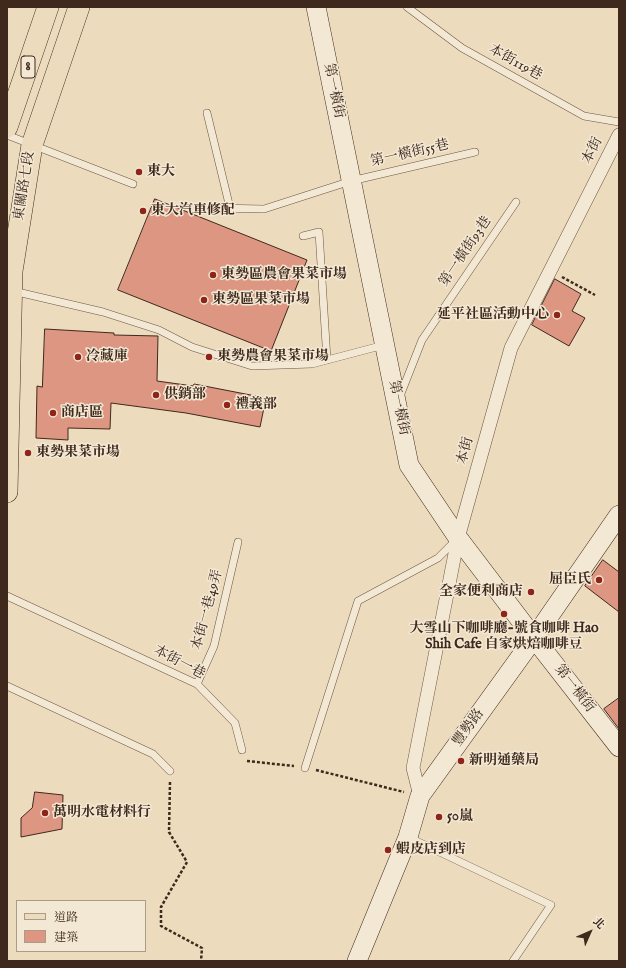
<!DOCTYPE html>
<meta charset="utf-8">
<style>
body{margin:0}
#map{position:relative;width:626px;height:968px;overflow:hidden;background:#eddbbd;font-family:"IM FELL English","Noto Serif TC",serif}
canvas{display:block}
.frame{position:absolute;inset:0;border:8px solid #3e291c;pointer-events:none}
.legend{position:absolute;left:16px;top:900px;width:130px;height:52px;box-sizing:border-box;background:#f3e8d4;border:1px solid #ab9c8a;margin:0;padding:5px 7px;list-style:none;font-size:12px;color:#3e291c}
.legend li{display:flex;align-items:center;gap:8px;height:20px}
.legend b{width:20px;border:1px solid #ab9c8a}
.north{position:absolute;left:570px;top:912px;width:40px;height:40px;-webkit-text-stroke:3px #f3e8d4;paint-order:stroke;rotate:45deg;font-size:11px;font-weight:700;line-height:16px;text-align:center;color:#3e291c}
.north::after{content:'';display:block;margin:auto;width:14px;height:18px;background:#3e291c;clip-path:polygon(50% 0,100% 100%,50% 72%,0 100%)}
</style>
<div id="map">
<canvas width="626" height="968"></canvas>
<div class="frame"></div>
<ul class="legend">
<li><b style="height:5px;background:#eddbbd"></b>道路</li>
<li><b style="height:11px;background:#dd9682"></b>建築</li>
</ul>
<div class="north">北</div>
</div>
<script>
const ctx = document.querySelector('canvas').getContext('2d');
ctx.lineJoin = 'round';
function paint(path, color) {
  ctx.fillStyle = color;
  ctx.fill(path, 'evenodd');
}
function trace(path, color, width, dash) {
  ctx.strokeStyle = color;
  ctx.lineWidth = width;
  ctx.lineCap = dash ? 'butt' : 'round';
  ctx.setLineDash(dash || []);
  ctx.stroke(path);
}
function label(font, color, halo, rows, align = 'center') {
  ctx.font = font + ' "IM FELL English","Noto Serif TC",serif';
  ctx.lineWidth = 3;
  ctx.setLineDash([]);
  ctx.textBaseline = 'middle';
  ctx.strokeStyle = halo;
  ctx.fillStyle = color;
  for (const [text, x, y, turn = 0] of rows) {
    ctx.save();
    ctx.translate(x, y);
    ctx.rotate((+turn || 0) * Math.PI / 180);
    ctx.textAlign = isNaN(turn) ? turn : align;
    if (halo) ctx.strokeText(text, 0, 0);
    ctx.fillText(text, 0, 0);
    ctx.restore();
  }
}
const building = new Path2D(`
 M155,199L307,260L271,351L118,290Z
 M555,279L581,294L572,311L585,318L569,346L532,325Z
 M45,329L114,333V335L158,336L157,381L193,386L194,384L266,398L260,427L186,413L111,403L110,429L68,428V440L36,438L37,386L42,387Z
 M603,560L619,572V612L585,586Z
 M619,698V729L604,709Z
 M35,792L63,795L62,829L21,837V818L32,808Z`);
paint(building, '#dd9682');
trace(building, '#3e291c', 1);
const lane = new Path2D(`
 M407,7L462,48L584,116L619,122
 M207,113L230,208
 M7,135L133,184
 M214,208L264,209L351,181L475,152
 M303,236L319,232L327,360
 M13,291L103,312L159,330L192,347L252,366L312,364L384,345
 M400,396L422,340L516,202
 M7,596L197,684L235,723L242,750
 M197,684L214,646L238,542
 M7,686L153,754L170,771
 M305,768L358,601L438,558L457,539
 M408,837L551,905L513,961`);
const street = new Path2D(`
 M420,796L413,768L458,538L511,348L619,135`);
const secondary = new Path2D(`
 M316,7L409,465L458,538L534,638L619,747
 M357,961L408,837L420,796L534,638L619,515`);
const primary = new Path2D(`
 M7,127L48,7
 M7,492L12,271L32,145L79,7`);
trace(lane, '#6a5644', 8);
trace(street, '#6a5644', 14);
trace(secondary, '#3e291c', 20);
trace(primary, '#3e291c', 22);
trace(new Path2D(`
 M562,277L595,295
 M247,761L294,766
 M316,770L404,792
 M170,782L169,832L187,862L161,907V926L202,948L201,961`), '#3e291c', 2.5, [3, 2]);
trace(lane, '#f3e8d4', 7);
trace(street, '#f3e8d4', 13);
trace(secondary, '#f3e8d4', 19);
trace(primary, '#eddbbd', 21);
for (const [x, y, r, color] of [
 [139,172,4,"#8f2418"],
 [143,211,4,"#8f2418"],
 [213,275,4,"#8f2418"],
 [204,300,4,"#8f2418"],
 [557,315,4,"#8f2418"],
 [78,357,4,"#8f2418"],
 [209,357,4,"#8f2418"],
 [156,395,4,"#8f2418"],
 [227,405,4,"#8f2418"],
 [53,413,4,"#8f2418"],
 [28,453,4,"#8f2418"],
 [599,580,4,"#8f2418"],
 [531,592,4,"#8f2418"],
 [504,614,4,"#8f2418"],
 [461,761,4,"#8f2418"],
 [45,813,4,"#8f2418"],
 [439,817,4,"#8f2418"],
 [388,850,4,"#8f2418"]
]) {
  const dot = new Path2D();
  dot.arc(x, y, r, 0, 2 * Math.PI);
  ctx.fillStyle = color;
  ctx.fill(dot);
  trace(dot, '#f3e8d4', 1.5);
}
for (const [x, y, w] of [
 [28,67,14]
]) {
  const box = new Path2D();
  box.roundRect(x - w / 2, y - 11, w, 22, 3);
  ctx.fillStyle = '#f3e8d4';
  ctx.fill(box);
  trace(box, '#3e291c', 1);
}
label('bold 13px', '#3e291c', null, [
 ["8",28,67]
]);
label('14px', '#3e291c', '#f3e8d4', [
 ["本街119巷",515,63,29],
 ["第一橫街",333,91,78],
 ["本街",593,151,-63],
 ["第一橫街55巷",410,154,-13],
 ["東關路七段",25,186,-81],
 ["第一橫街93巷",466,252,-56],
 ["第一橫街",398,408,78],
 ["本街",466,451,-75],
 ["本街一巷49弄",208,610,-75],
 ["本街一巷",179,663,28],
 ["第一橫街",574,689,52],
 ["豐勢路",469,728,-54]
]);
label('bold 14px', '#3e291c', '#f3e8d4', [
 ["東大",147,172],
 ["東大汽車修配",151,211],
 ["東勢區農會果菜市場",221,275],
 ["東勢區果菜市場",212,300],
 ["延平社區活動中心",549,315,"right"],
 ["冷藏庫",86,357],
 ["東勢農會果菜市場",217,357],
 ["供銷部",164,395],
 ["禮義部",235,405],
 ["商店區",61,413],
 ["東勢果菜市場",36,453],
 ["屈臣氏",591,580,"right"],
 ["全家便利商店",523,592,"right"],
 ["大雪山下咖啡廳-號食咖啡 Hao",504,629,"center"],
 ["Shih Cafe 自家烘焙咖啡豆",504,645,"center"],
 ["新明通藥局",469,761],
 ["萬明水電材料行",53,813],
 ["50嵐",447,817],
 ["蝦皮店到店",396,850]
], 'left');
</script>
